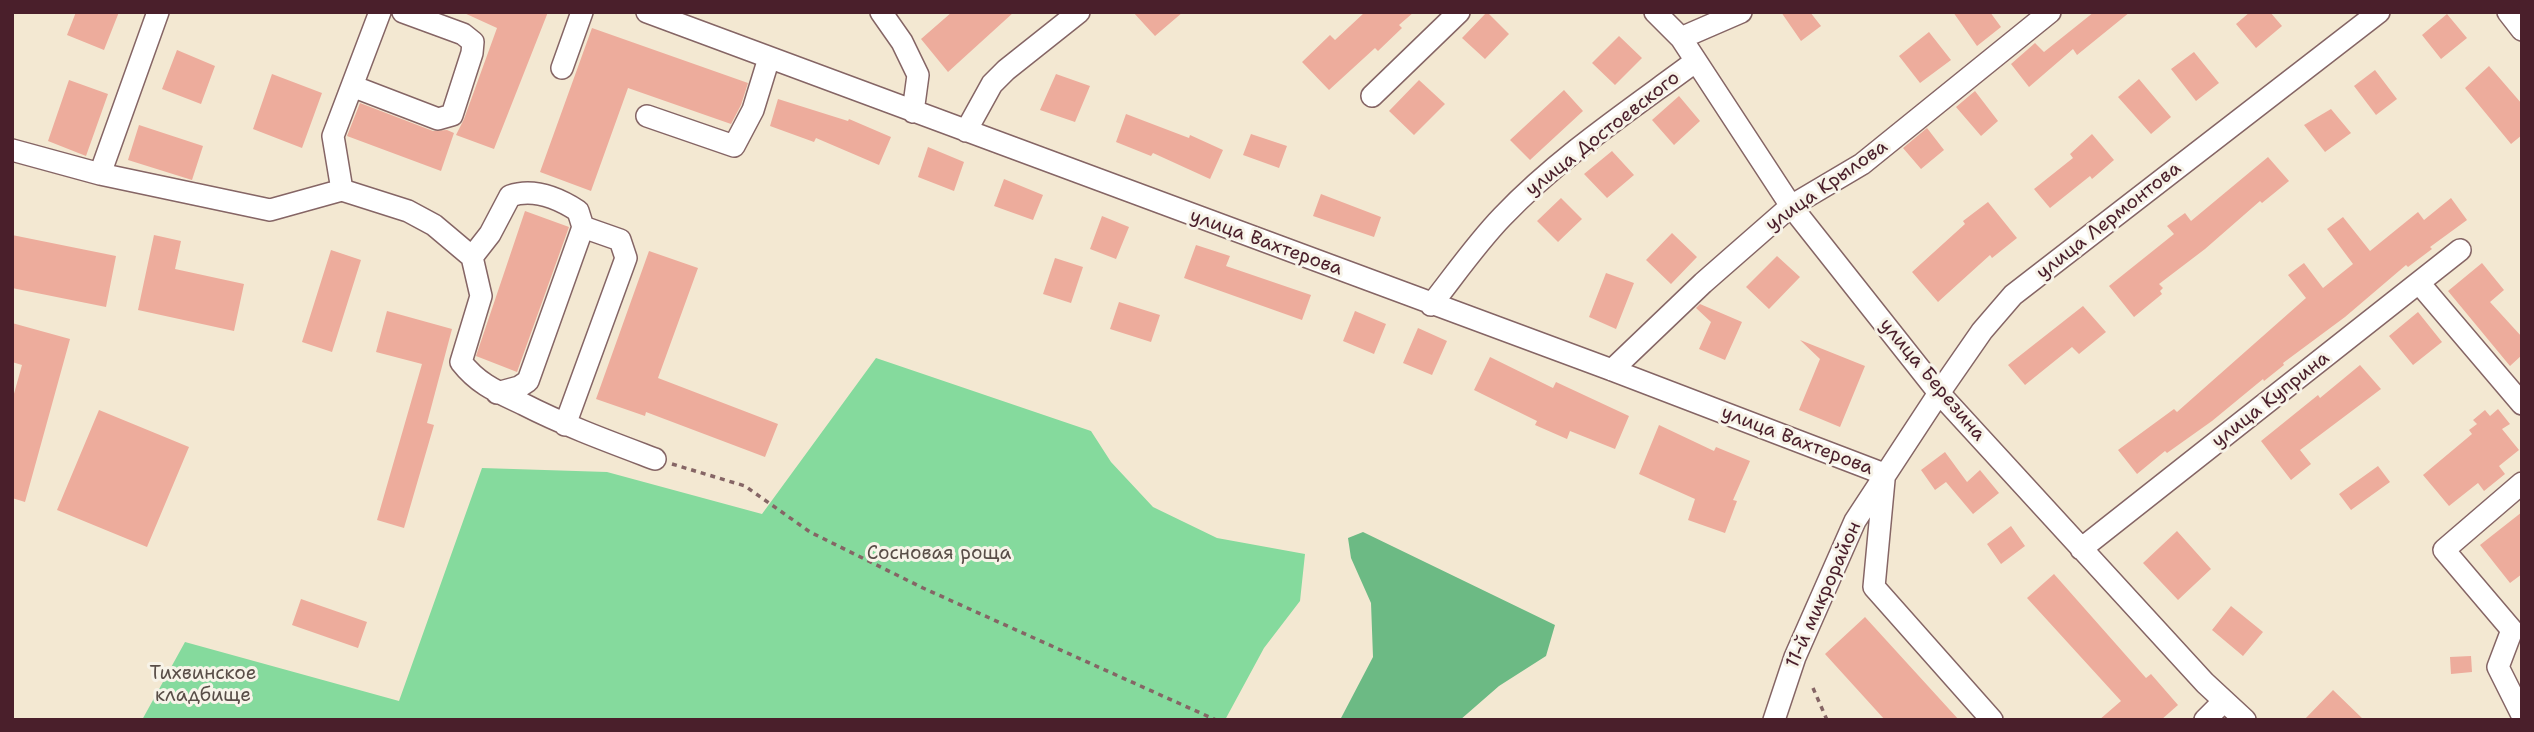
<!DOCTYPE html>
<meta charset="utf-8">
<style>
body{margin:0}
#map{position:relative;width:2534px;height:732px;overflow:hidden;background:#f3e8d2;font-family:"Shantell Sans",sans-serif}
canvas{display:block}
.frame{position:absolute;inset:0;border:14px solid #4a1f2b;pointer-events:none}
</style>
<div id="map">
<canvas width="2534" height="732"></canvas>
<div class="frame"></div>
</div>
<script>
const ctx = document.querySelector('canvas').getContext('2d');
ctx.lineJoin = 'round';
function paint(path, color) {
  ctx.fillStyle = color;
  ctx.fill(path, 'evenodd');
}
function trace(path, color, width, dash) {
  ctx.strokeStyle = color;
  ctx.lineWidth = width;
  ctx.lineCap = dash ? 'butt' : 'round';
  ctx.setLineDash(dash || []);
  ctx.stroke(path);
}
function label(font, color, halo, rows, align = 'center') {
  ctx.font = font + ' "Shantell Sans",sans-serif';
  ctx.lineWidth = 6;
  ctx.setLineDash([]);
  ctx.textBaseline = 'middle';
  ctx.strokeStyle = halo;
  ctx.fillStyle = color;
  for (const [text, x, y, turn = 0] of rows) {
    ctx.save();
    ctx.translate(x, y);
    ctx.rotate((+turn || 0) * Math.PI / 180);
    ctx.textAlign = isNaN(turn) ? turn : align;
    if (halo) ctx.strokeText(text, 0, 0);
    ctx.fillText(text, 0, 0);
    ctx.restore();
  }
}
paint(new Path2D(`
 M876,358L1091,431L1111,462L1153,507L1217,538L1305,554L1300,601L1264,648L1225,720H142L185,642L399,701L482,468L607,472L762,514Z`), '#85da9d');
paint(new Path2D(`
 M1363,532L1555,625L1546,656L1499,686L1460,720H1340L1373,657L1371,603L1351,558L1348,538Z`), '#6cba84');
paint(new Path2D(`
 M76,12H119L104,50L67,35Z
 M462,12H548L494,149L456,135L464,119L497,28Z
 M952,12H1014L948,72L921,39Z
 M1133,12H1183L1155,36Z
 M1365,12H1414L1399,25L1402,28L1378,51L1375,48L1329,90L1302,62L1330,35L1335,40Z
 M1487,12L1509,34L1485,59L1462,38Z
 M1781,12H1810L1821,26L1801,41Z
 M1953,12H1990L2001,27L1977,46Z
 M2094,12H2130L2077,55L2073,49L2029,87L2011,64L2035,43L2044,52Z
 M2250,12H2270L2282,26L2256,48L2236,24Z
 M2447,14L2467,38L2441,59L2422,35Z
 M592,28L748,83L741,105L731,124L628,88L591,191L540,172Z
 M1929,32L1951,60L1920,83L1899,56Z
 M1619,36L1642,58L1615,85L1592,63Z
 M177,50L215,66L201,104L162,89Z
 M2194,52L2219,83L2196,101L2171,69Z
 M2489,66L2522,104V135L2511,144L2465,88Z
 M2375,70L2397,99L2376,115L2354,86Z
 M272,74L322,93L302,148L253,129Z
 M1056,74L1090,86L1075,122L1040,110Z
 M2139,79L2171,117L2151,134L2118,97Z
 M69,80L108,94L86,156L48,141Z
 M1419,80L1445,104L1414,135L1389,111Z
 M1564,90L1583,111L1530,160L1510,140Z
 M1975,91L1998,121L1981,136L1956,107Z
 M1679,96L1700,121L1674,145L1652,120Z
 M778,99L848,121L849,119L891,137L879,165L816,138L814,142L770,126Z
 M360,103L433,131L447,130L454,133L441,171L347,136Z
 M2331,109L2351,133L2325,152L2304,125Z
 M1126,114L1189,138L1190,135L1223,150L1210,179L1153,153L1151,156L1116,142Z
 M139,125L203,146L192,180L128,160Z
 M1927,128L1944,150L1921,169L1903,148Z
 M1251,134L1287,146L1279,168L1243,155Z
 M2092,134L2114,160L2092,179L2090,176L2050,208L2034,189L2073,158L2070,154Z
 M928,147L964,162L954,191L918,177Z
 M1612,151L1634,175L1607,198L1584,174Z
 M2268,157L2289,181L2262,203L2260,201L2205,249L2159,284L2163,288L2160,291L2162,294L2134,317L2109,286L2174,234L2167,226L2185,213L2191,221Z
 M1004,179L1043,195L1033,220L994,206Z
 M1321,194L1381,217L1374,237L1313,216Z
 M1561,198L1582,219L1558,242L1537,221Z
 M2451,198L2467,220L2430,247L2432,249L2408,267L2406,265L2345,317L2283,363L2284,365L2264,381L2263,379L2212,421L2167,453L2165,451L2137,474L2118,450L2174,409L2177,412L2306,298L2288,275L2304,263L2323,288L2353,264L2327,229L2343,217L2370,251L2418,212L2424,220Z
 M1988,202L2017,238L1992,258L1990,255L1938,302L1912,272L1965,224L1963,221Z
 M525,211L569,227L517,372L476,356Z
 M1102,216L1129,227L1116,259L1090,249Z
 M1672,233L1697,257L1671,284L1646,260Z
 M12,235L116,256L106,307L12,288Z
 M154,235L181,241L175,269L244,284L234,331L138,310Z
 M1196,245L1230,256L1226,266L1311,295L1302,320L1184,278Z
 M331,250L361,260L332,352L302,342Z
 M649,251L698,268L658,378L778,424L765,457L646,412L645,416L596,399Z
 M1777,256L1800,277L1769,309L1746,287Z
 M1055,258L1083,267L1071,303L1043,294Z
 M2482,263L2504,290L2490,302L2522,337V355L2510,366L2448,291Z
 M1606,273L1634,283L1616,329L1589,317Z
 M1119,302L1160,315L1151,342L1110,329Z
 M1700,304L1742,322L1725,360L1699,349L1711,322L1696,308Z
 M2083,306L2106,332L2079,354L2072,347L2025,385L2008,365Z
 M387,311L452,329L427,423L434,425L404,528L377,520L422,364L376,352Z
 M1355,311L1386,324L1374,354L1343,341Z
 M2418,312L2442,342L2413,365L2389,336Z
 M12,323L70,339L25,502L12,498V401L22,365L12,362Z
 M1418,328L1447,341L1432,375L1403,363Z
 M1800,340L1865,366L1840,427L1799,410L1820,359Z
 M1490,357L1553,388L1556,382L1629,416L1615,449L1570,431L1567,439L1535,425L1537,421L1474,390Z
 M2360,365L2381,389L2300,450L2311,464L2291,480L2261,441L2318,395L2320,398Z
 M2498,409L2510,424L2502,429L2519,450L2499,466L2505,474L2484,491L2478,483L2449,506L2423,475L2472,434L2469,430L2477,424L2473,420L2485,410L2490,416Z
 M99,410L189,447L147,547L57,510Z
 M1659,425L1714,451L1716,447L1750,461L1733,500L1737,501L1725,533L1688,520L1695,499L1639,474Z
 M1945,452L1967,482L1980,470L1999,493L1973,514L1946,482L1935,490L1921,470Z
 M2378,466L2390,482L2351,510L2339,494Z
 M2522,512V574L2510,583L2480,545Z
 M2011,526L2025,546L2001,564L1987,544Z
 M2177,531L2211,569L2178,600L2143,563Z
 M2054,574L2146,678L2151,674L2178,705L2161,720H2099L2121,701L2027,598Z
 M301,599L367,622L358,648L292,625Z
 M2231,606L2263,632L2243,656L2212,630Z
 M1865,617L1959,720H1885L1825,654Z
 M2471,656L2472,672L2451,674L2450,657Z
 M2333,690L2364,720H2304Z`), '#edac9c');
const minor = new Path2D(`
 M647,12L1612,370L1884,474
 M881,12L902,42L918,75L913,112
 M1655,12L1681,38L1791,206L1939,393L2205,683L2245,720
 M2508,12L2522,30
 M1681,38L1741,12
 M562,68L582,12
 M352,86L438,119L452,115L472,53L473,42L463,34L403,12
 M1372,96L1459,12
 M647,116L734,146L753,110L769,58
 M966,131L992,84L1006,70L1079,12
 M12,150L100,174L270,210L342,190L408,211L434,225L472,257L481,296L461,362C479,385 498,392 523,404C566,426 610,442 655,459
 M100,174L158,12
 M342,190L333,136L380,12
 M472,257L490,234L510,196C533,188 558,198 578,211L583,227L528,381L519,387L497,393
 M2419,283L2522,404
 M1431,305C1454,276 1476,244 1502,217C1559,157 1630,110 1696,61
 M1612,370L1703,283L1791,206L1862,164L2050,12
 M565,425L626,258L620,240L583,227
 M1884,480L1874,587L1992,720
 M2522,483L2444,550L2512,630L2498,667L2522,715
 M2081,549L2460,250
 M1774,720L1795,657L1855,521L1939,393L1982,331L2013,295L2379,12
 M2205,720L2223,702`);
trace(minor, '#856565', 24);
trace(new Path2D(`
 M672,464L745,486L810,532L923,588L1216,720
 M1813,688L1827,720`), '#856565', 3.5, [5, 5]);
trace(minor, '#fff', 21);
label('19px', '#4a1f2b', '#f7f3e8', [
 ["улица Достоевского",1603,134,-38],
 ["улица Крылова",1827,186,-35],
 ["улица Лермонтова",2109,221,-38],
 ["улица Вахтерова",1266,243,20],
 ["улица Березина",1932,380,50],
 ["улица Куприна",2271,400,-38],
 ["улица Вахтерова",1797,441,21],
 ["11-й микрорайон",1824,595,-66]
]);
label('19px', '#594e48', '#f7f3e8', [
 ["Сосновая роща",939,554],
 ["Тихвинское",203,674],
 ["кладбище",203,696]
]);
</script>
